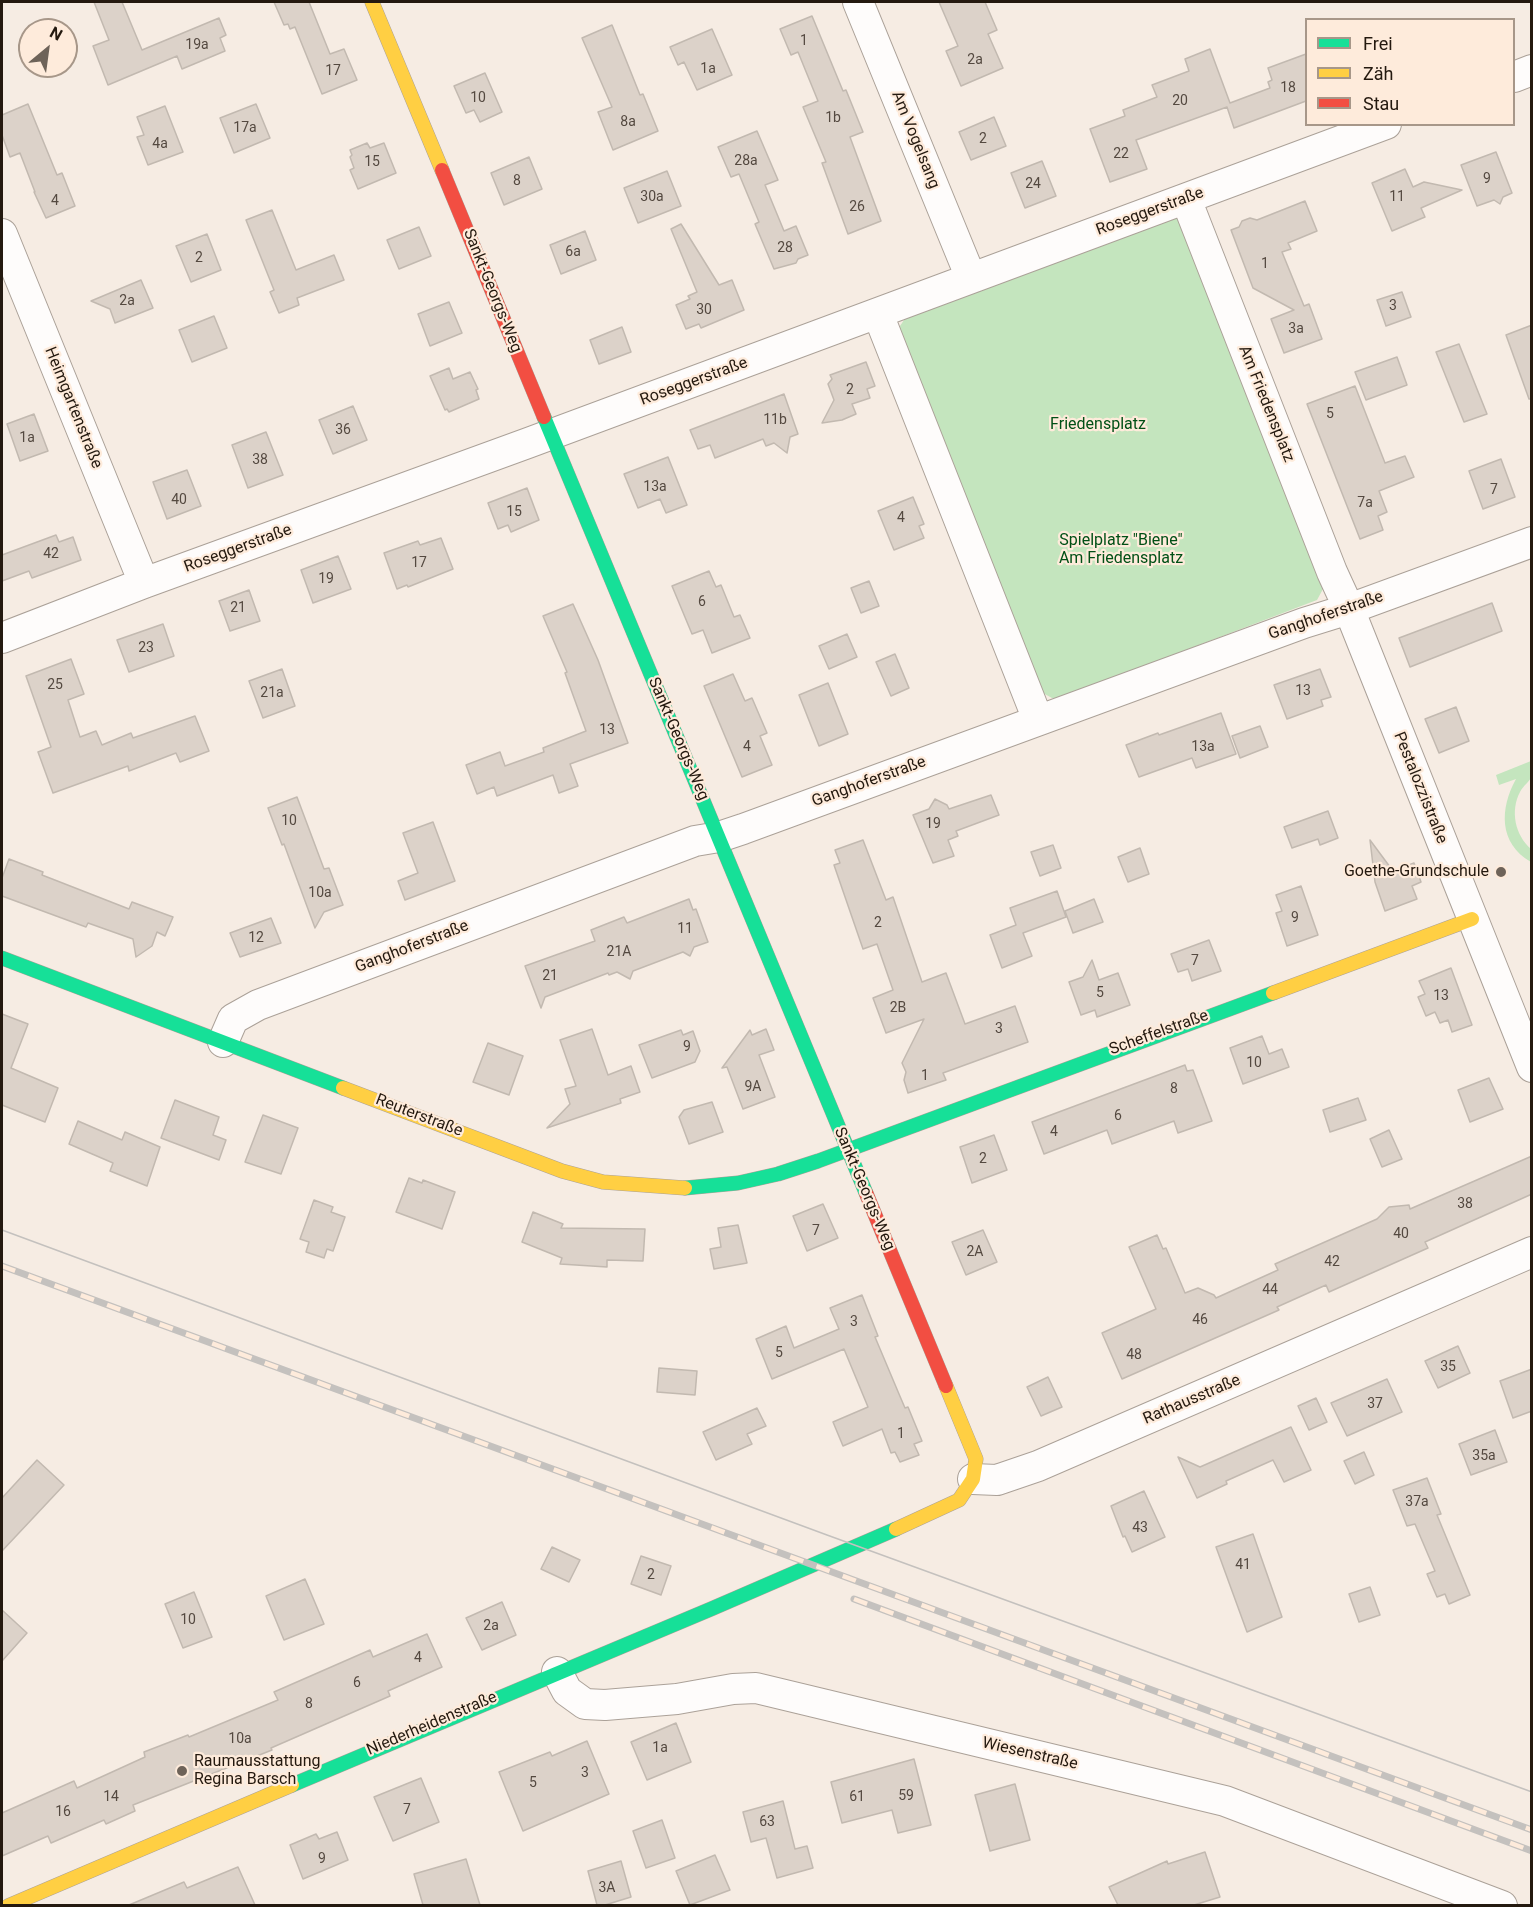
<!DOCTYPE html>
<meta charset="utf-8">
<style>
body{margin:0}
#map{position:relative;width:1533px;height:1907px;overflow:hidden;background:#f6ece3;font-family:Roboto,sans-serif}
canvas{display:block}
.frame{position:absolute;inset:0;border:3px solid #24190f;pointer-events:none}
.legend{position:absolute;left:1305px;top:18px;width:210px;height:108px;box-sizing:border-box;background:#feebdb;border:2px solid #a79789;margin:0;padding:8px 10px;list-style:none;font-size:18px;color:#24190f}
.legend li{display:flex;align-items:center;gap:12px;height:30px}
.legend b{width:30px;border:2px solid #a79789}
.north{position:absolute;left:18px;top:18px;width:60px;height:60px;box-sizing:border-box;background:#feebdb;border:2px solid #a79789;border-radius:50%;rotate:29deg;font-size:16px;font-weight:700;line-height:24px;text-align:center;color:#24190f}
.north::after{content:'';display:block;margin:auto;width:21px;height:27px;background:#6e6359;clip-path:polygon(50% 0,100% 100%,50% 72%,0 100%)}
</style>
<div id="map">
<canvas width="1533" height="1907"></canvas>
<div class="frame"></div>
<ul class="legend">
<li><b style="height:8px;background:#16e098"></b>Frei</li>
<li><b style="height:8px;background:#ffcf43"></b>Zäh</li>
<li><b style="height:8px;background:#f24e42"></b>Stau</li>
</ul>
<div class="north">N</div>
</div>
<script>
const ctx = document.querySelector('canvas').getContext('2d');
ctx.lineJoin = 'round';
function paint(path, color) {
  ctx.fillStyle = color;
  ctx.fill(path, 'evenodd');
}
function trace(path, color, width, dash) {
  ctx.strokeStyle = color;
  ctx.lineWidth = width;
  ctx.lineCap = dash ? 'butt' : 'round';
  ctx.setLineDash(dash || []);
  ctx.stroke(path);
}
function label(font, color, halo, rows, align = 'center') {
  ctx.font = font + ' Roboto,sans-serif';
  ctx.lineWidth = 4.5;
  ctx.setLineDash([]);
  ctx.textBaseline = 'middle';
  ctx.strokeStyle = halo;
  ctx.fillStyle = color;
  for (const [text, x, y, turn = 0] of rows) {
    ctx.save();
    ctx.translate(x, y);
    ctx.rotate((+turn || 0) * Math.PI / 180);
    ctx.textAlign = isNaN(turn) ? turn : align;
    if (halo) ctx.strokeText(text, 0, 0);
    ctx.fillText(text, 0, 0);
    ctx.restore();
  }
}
paint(new Path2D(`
 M1181,214L1323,589L1317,600L1060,698H1052L1041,692L898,329L906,317Z
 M1531,761C1531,765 1533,772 1532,776C1530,781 1523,786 1520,792C1510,811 1515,835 1531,849V862C1498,843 1500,808 1516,779L1499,785L1496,775Z`), '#c4e5be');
const building = new Path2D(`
 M94,2H122L142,50L219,18L226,35L220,38L225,51L182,69L177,56L108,85L93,46L109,40Z
 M274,2H309L330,54L344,49L357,80L322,94L295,27L290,29L288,24L284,25Z
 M939,2H985L997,30L988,34L1003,68L961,86L946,51L958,46Z
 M812,16L843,91L846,90L863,132L850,137L881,221L848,234L822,163L826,162L803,107L818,101L798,52L791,55L780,29Z
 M612,25L640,95L643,94L658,131L613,150L598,112L612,107L582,38Z
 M712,29L732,75L697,90L684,62L678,65L670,47Z
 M1210,49L1230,103L1270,88L1268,82L1272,80L1268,68L1306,54V101L1234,128L1227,107L1136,140L1147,169L1110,182L1090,129L1125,116L1123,110L1157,97L1152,85L1189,71L1185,59Z
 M485,73L502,112L480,122L474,110L466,113L454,86Z
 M28,104L57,175L62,173L75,206L46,218L34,192H35L20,153L10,157L2,135V115Z
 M256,104L270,138L234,153L220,118Z
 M165,106L183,152L148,165L137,137L144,135L137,117Z
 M994,117L1006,146L971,160L959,132Z
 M757,131L778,180L765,185L784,231L796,226L808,255L798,259L796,263L774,269L755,224L759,222L739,174L731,177L718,147Z
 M367,143L370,148L384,143L396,173L358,189L350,170L354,168L350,157L352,155L350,150Z
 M1496,152L1512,193L1503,197L1500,204L1494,200L1477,206L1461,165Z
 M529,157L542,189L504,205L491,173Z
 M1042,161L1056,196L1025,208L1011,173Z
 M1405,169L1413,187L1424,182L1462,190L1421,208L1425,217L1392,231L1372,183Z
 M667,171L681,206L638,223L624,188Z
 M1305,201L1317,231L1288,243L1291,249L1282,252L1304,306L1309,304L1322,339L1284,353L1271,319L1294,310L1253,288L1231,230L1239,227L1242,221L1250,218L1257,220Z
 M272,210L296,270L334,255L344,280L297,298L299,305L279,313L270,292L274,290L246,220Z
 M681,224L719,285L732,280L744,310L701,328L699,324L686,329L676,305L690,299L688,296L697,292L671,229Z
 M419,227L431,256L399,269L387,240Z
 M585,231L596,260L561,274L550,245Z
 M207,234L221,270L191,282L176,246Z
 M141,280L153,308L115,323L110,309L91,301Z
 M1402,292L1411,317L1386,326L1377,300Z
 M449,302L462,333L430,346L418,314Z
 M214,316L227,348L192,362L179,330Z
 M1532,325V399H1529L1506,335Z
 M622,327L631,352L599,364L590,340Z
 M1459,344L1487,414L1464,422L1436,352Z
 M1397,357L1407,385L1366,400L1355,372Z
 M866,362L875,386L867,389L870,398L852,404L856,414L842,420L822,423L834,400L828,384L832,379L830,375Z
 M449,368L453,379L470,372L478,389L476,390L479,399L449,412L447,409L445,410L430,376Z
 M1355,386L1385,463L1405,456L1414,477L1379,491L1387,512L1378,516L1383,530L1360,539L1307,404Z
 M784,394L798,434L790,437L787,453L774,443L766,446L763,439L715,458L710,445L698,449L690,430Z
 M353,406L367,440L333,454L319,420Z
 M34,414L48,451L20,461L7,424Z
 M266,432L283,475L248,488L232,445Z
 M668,457L687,505L666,513L660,499L638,508L624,474Z
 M1501,459L1515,497L1483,509L1469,471Z
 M187,470L201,506L167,519L153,482Z
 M527,488L539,520L511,532L508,525L498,529L488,503Z
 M913,497L924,524L919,526L924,538L894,550L878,511Z
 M56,535L59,542L73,537L81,560L32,578L29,571L2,581V555Z
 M441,538L453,569L408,587L407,585L397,589L384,553L418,541L420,545Z
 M338,556L351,589L313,603L301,570Z
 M709,571L716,587L721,585L734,617L740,615L750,638L712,653L703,630L692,634L672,586Z
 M869,581L879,606L861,613L851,588Z
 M249,590L260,621L230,631L219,601Z
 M1492,603L1502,631L1410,667L1399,638Z
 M573,604L598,660L628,743L570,764L578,786L559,793L553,775L497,796L494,787L477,794L466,765L500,752L505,766L544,752L543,748L586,731L565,673L567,672L543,616Z
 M163,624L174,656L129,672L117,640Z
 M847,634L857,657L829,669L819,646Z
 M895,654L909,688L891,696L876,662Z
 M71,659L84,694L68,700L80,737L96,731L102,745L131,733L133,738L195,716L209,751L180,762L176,753L129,771L128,766L53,793L38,752L51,747L26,676Z
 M282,669L295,706L263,718L249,681Z
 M1320,669L1331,697L1321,700L1323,706L1287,719L1274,685Z
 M733,674L745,701L752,698L767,733L760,736L772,765L742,777L704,686Z
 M828,683L848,734L819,746L799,695Z
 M1456,707L1469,741L1439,753L1425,719Z
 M1221,713L1236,754L1196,768L1192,758L1139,777L1126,745L1158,733L1159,735Z
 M1260,726L1268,747L1240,758L1232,736Z
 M991,795L999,815L956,831L958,836L948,840L954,856L933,863L913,815L929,809L935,799L947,805L949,809Z
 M297,797L324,869L329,868L343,905L324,912L315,928L284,844L282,845L268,808Z
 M1328,811L1338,838L1320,845L1318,839L1292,848L1284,827Z
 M433,822L455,881L405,900L398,881L418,873L403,833Z
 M863,840L886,900L893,897L922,982L946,973L965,1024L1015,1006L1028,1042L943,1073L946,1080L908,1093L904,1080L906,1072L902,1063L924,1019L886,1033L873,998L893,990L877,944L863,949L834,865L840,863L835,850Z
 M1370,840L1393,871L1414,863L1421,882L1412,886L1417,899L1385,911L1375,882Z
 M1053,845L1061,868L1040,876L1031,852Z
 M1140,848L1149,874L1128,882L1118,857Z
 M9,859L43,872L42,875L129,909L132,902L173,917L165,936L157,932L152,946L136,957L133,939L88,923L86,927L2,896V878Z
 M1301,886L1318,935L1287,946L1276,913L1282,911L1276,895Z
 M1057,891L1066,917L1023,933L1032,956L1002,968L990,935L1016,925L1010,908Z
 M689,899L693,910L696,909L708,942L694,947L690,956L683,952L633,971L630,979L617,972L609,975L608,973L545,997L541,1008L525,966L595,941L591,930L624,917L627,923Z
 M1094,899L1103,922L1073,933L1065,911Z
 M271,918L281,943L240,957L230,933Z
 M1209,940L1221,971L1192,981L1188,969L1178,972L1171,954Z
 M1092,960L1099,980L1118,973L1130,1005L1097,1017L1095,1010L1081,1015L1069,982L1083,977Z
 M1451,968L1472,1025L1452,1032L1448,1020L1440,1023L1435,1012L1426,1016L1418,997L1425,994L1419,981Z
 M2,1014L28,1024L11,1068L58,1088L45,1122L2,1105Z
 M592,1029L608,1075L631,1066L640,1092L620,1099L621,1103L547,1128L570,1104L565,1089L576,1086L560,1040Z
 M766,1029L774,1050L759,1055L775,1097L743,1109L727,1067L722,1068L750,1030L752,1035Z
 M681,1030L683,1035L693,1031L700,1051L695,1062L652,1078L639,1045Z
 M1262,1036L1269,1054L1282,1049L1289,1067L1243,1084L1230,1048Z
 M488,1043L523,1056L509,1095L473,1082Z
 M1185,1065L1187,1071L1193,1070L1212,1121L1178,1133L1174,1121L1112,1144L1107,1130L1044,1154L1032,1122Z
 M1489,1078L1503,1109L1470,1122L1458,1090Z
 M1358,1098L1366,1120L1330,1132L1323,1110Z
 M175,1100L219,1117L213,1135L226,1140L219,1160L161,1138Z
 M712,1102L723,1132L689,1144L679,1117L684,1110Z
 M263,1115L298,1128L281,1174L245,1162Z
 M78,1121L122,1140L125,1132L160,1147L147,1186L110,1171L113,1163L69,1144Z
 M1389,1130L1402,1159L1382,1167L1370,1139Z
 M994,1135L1007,1170L972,1183L960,1147Z
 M1532,1156V1194L1425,1242L1428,1248L1329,1292L1326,1285L1277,1307L1279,1310L1122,1379L1102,1333L1156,1309L1129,1247L1157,1235L1163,1249L1166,1248L1185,1293L1198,1288L1214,1295L1216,1298L1278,1270L1275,1264L1377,1219L1389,1207L1409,1205L1410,1209Z
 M409,1178L422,1183L423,1180L455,1192L442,1229L396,1212Z
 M314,1200L333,1207L331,1212L345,1217L333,1251L327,1249L324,1258L306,1252L309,1242L300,1239Z
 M823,1204L838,1238L807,1251L793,1216Z
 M533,1212L563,1224L561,1228L645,1229L643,1261L607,1260V1267L560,1264L562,1258L522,1242Z
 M738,1225L747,1263L714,1269L710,1249L721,1247L718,1228Z
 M983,1230L997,1262L966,1275L952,1242Z
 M862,1295L878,1336L875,1337L899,1394L905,1408L908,1407L922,1441L914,1444L919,1455L900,1462L895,1452L891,1453L882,1429L843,1446L833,1422L868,1407L844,1349L772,1379L756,1339L786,1326L794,1348L839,1329L830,1308Z
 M1458,1346L1470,1373L1438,1388L1425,1361Z
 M659,1368L697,1371L695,1395L657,1392Z
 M1532,1369V1411L1513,1418L1500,1381Z
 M1048,1377L1062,1407L1041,1416L1027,1387Z
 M1387,1379L1402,1412L1347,1436L1331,1403Z
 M1316,1398L1327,1422L1309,1430L1298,1406Z
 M757,1408L766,1426L747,1434L752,1444L716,1460L703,1432Z
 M1291,1427L1311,1470L1284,1482L1273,1460L1226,1481L1227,1484L1197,1498L1178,1457L1200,1467Z
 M1495,1430L1507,1462L1471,1475L1459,1444Z
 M1364,1452L1374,1475L1355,1484L1344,1461Z
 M37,1460L64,1485L2,1551V1498Z
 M1427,1478L1441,1514L1437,1515L1470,1595L1449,1604L1445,1594L1437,1597L1427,1574L1435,1571L1415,1524L1407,1526L1393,1490Z
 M1144,1491L1165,1537L1132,1552L1125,1536L1123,1537L1111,1506Z
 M1253,1534L1282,1617L1247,1632L1216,1547Z
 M552,1547L580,1560L569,1582L541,1569Z
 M641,1556L671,1566L661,1595L631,1584Z
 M305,1579L324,1624L284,1640L266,1596Z
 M1370,1587L1380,1615L1359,1622L1349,1594Z
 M194,1592L212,1637L183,1648L165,1604Z
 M502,1602L516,1635L482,1650L466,1618Z
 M2,1610L27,1633L2,1661Z
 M427,1634L442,1667L388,1691L390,1696L271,1748L272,1750L133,1805L135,1811L106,1824L104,1820L51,1843L48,1836L2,1856V1813L74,1781L77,1788L145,1757L144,1752L188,1735L189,1737L278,1700L274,1692L370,1650L373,1657Z
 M676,1723L691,1762L647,1780L631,1742Z
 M587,1741L609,1794L523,1831L499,1772L550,1752L552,1756Z
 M914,1759L931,1825L898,1833L892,1810L842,1823L831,1782Z
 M421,1778L439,1822L393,1841L374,1797Z
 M1015,1784L1030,1840L990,1851L975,1795Z
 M783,1801L795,1849L807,1846L813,1868L777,1878L766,1838L751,1842L743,1812Z
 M662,1820L675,1858L646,1868L633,1831Z
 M337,1832L348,1860L303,1879L290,1845L316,1834L319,1839Z
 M1205,1852L1220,1897L1194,1905H1118L1109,1887L1167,1861L1168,1864Z
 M715,1855L730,1890L690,1905L676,1871Z
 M466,1859L480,1905H423L414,1874Z
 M621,1861L631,1897L605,1905H597L588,1871Z
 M238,1867L255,1905H129L184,1882L187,1888Z`);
paint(building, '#dcd2c9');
trace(building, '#c2b9b0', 1.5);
const street = new Path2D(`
 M858,2L971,278
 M1514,77L1532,70
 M1186,199L1332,572L1349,609L1532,1067
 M2,234L144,583
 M878,314L1038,720
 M2,638L144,583L528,443L1386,124
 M223,1042L233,1019L258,1005L695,841L719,837L743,829L1304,623L1349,609L1532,542
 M973,1479L997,1480L1038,1466L1532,1252
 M557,1672L567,1691L585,1704L605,1705L677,1699L733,1689L756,1688L1225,1801L1502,1906`);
const fast = new Path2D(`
 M544,417L866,1193
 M2,958L343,1088
 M685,1188L738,1183L778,1174L818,1161L1273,993
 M292,1785L711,1609L896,1529`);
const slow = new Path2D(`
 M372,2L442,170
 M1273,993L1472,919
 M343,1088L562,1171L603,1182L685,1188
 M896,1529L959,1500L973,1479L976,1459L946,1386
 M8,1906L292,1785`);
const jam = new Path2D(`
 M442,170L544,417
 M866,1193L946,1386`);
trace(street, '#aba198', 32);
trace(fast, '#aba198', 15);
trace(slow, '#aba198', 15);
trace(jam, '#aba198', 15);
trace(street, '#fefcfb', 30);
trace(fast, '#16e098', 14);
trace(slow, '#ffcf43', 14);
trace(jam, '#f24e42', 14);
trace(new Path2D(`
 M2,1230L827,1535L1532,1792`), '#c4c1be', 1.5);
const rail = new Path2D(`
 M2,1266L1532,1830
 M854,1599L1532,1851`);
trace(rail, '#c4c1be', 7);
trace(rail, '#feebdb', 4.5, [14]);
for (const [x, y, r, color] of [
 [1501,872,6,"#6e6359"],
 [182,1771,6,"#6e6359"]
]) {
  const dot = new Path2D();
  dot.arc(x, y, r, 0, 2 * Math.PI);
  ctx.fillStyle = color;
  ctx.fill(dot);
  trace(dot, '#feebdb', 2);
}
label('14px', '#544940', null, [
 ["1",804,41],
 ["19a",197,45],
 ["2a",975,60],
 ["1a",708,69],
 ["17",333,71],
 ["18",1288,88],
 ["10",478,98],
 ["20",1180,101],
 ["1b",833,118],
 ["8a",628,122],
 ["17a",245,128],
 ["2",983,139],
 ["4a",160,144],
 ["22",1121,154],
 ["28a",746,161],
 ["15",372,162],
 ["9",1487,179],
 ["8",517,181],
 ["24",1033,184],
 ["30a",652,197],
 ["11",1397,197],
 ["4",55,201],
 ["26",857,207],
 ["28",785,248],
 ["6a",573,252],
 ["2",199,258],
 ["1",1265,264],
 ["2a",127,301],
 ["3",1393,306],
 ["30",704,310],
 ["3a",1296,329],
 ["2",850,390],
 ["5",1330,414],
 ["11b",775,420],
 ["36",343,430],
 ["1a",27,438],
 ["38",260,460],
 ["13a",655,487],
 ["7",1494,490],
 ["40",179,500],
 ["7a",1365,503],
 ["15",514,512],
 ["4",901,518],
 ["42",51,554],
 ["17",419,563],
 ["19",326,579],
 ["6",702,602],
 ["21",238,608],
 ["23",146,648],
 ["25",55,685],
 ["13",1303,691],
 ["21a",272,693],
 ["13",607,730],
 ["4",747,747],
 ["13a",1203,747],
 ["10",289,821],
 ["19",933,824],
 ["10a",320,893],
 ["9",1295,918],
 ["2",878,923],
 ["11",685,929],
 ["12",256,938],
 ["21A",619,952],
 ["7",1195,961],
 ["21",550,976],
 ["5",1100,993],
 ["13",1441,996],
 ["2B",898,1008],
 ["3",999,1029],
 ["9",687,1047],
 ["10",1254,1063],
 ["1",925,1076],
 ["9A",753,1087],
 ["8",1174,1089],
 ["6",1118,1116],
 ["4",1054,1132],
 ["2",983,1159],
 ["38",1465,1204],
 ["7",816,1231],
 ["40",1401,1234],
 ["2A",975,1252],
 ["42",1332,1262],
 ["44",1270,1290],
 ["46",1200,1320],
 ["3",854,1322],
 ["5",779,1353],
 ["48",1134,1355],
 ["35",1448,1367],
 ["37",1375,1404],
 ["1",901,1434],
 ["35a",1484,1456],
 ["37a",1417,1502],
 ["43",1140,1528],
 ["41",1243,1565],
 ["2",651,1575],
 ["10",188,1620],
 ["2a",491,1626],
 ["4",418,1658],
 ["6",357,1683],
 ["8",309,1704],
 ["10a",240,1739],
 ["1a",660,1748],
 ["3",585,1773],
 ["5",533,1783],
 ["59",906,1796],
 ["14",111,1797],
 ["61",857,1797],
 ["7",407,1810],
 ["16",63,1812],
 ["63",767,1822],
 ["9",322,1859],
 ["3A",607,1888]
]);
label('16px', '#24190f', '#feebdb', [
 ["Am Vogelsang",915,140,68],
 ["Roseggerstraße",1150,212,-20],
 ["Sankt-Georgs-Weg",492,291,68],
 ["Roseggerstraße",694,382,-20],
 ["Am Friedensplatz",1266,404,68],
 ["Heimgartenstraße",73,408,68],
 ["Roseggerstraße",238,549,-20],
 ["Ganghoferstraße",1326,616,-19],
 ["Sankt-Georgs-Weg",678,739,67],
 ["Ganghoferstraße",869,782,-20],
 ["Pestalozzistraße",1420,788,68],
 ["Ganghoferstraße",412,947,-21],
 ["Scheffelstraße",1159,1033,-20],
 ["Reuterstraße",419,1116,21],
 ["Sankt-Georgs-Weg",864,1189,67],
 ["Rathausstraße",1192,1400,-23],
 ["Niederheidenstraße",432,1724,-23],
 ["Wiesenstraße",1030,1754,13]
]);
label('16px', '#015016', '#feebdb', [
 ["Friedensplatz",1098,425],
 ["Spielplatz \"Biene\"",1121,541],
 ["Am Friedensplatz",1121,559]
]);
label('16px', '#24190f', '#feebdb', [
 ["Goethe-Grundschule",1489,872],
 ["Raumausstattung",194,1762,"left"],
 ["Regina Barsch",194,1780,"left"]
], 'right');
</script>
